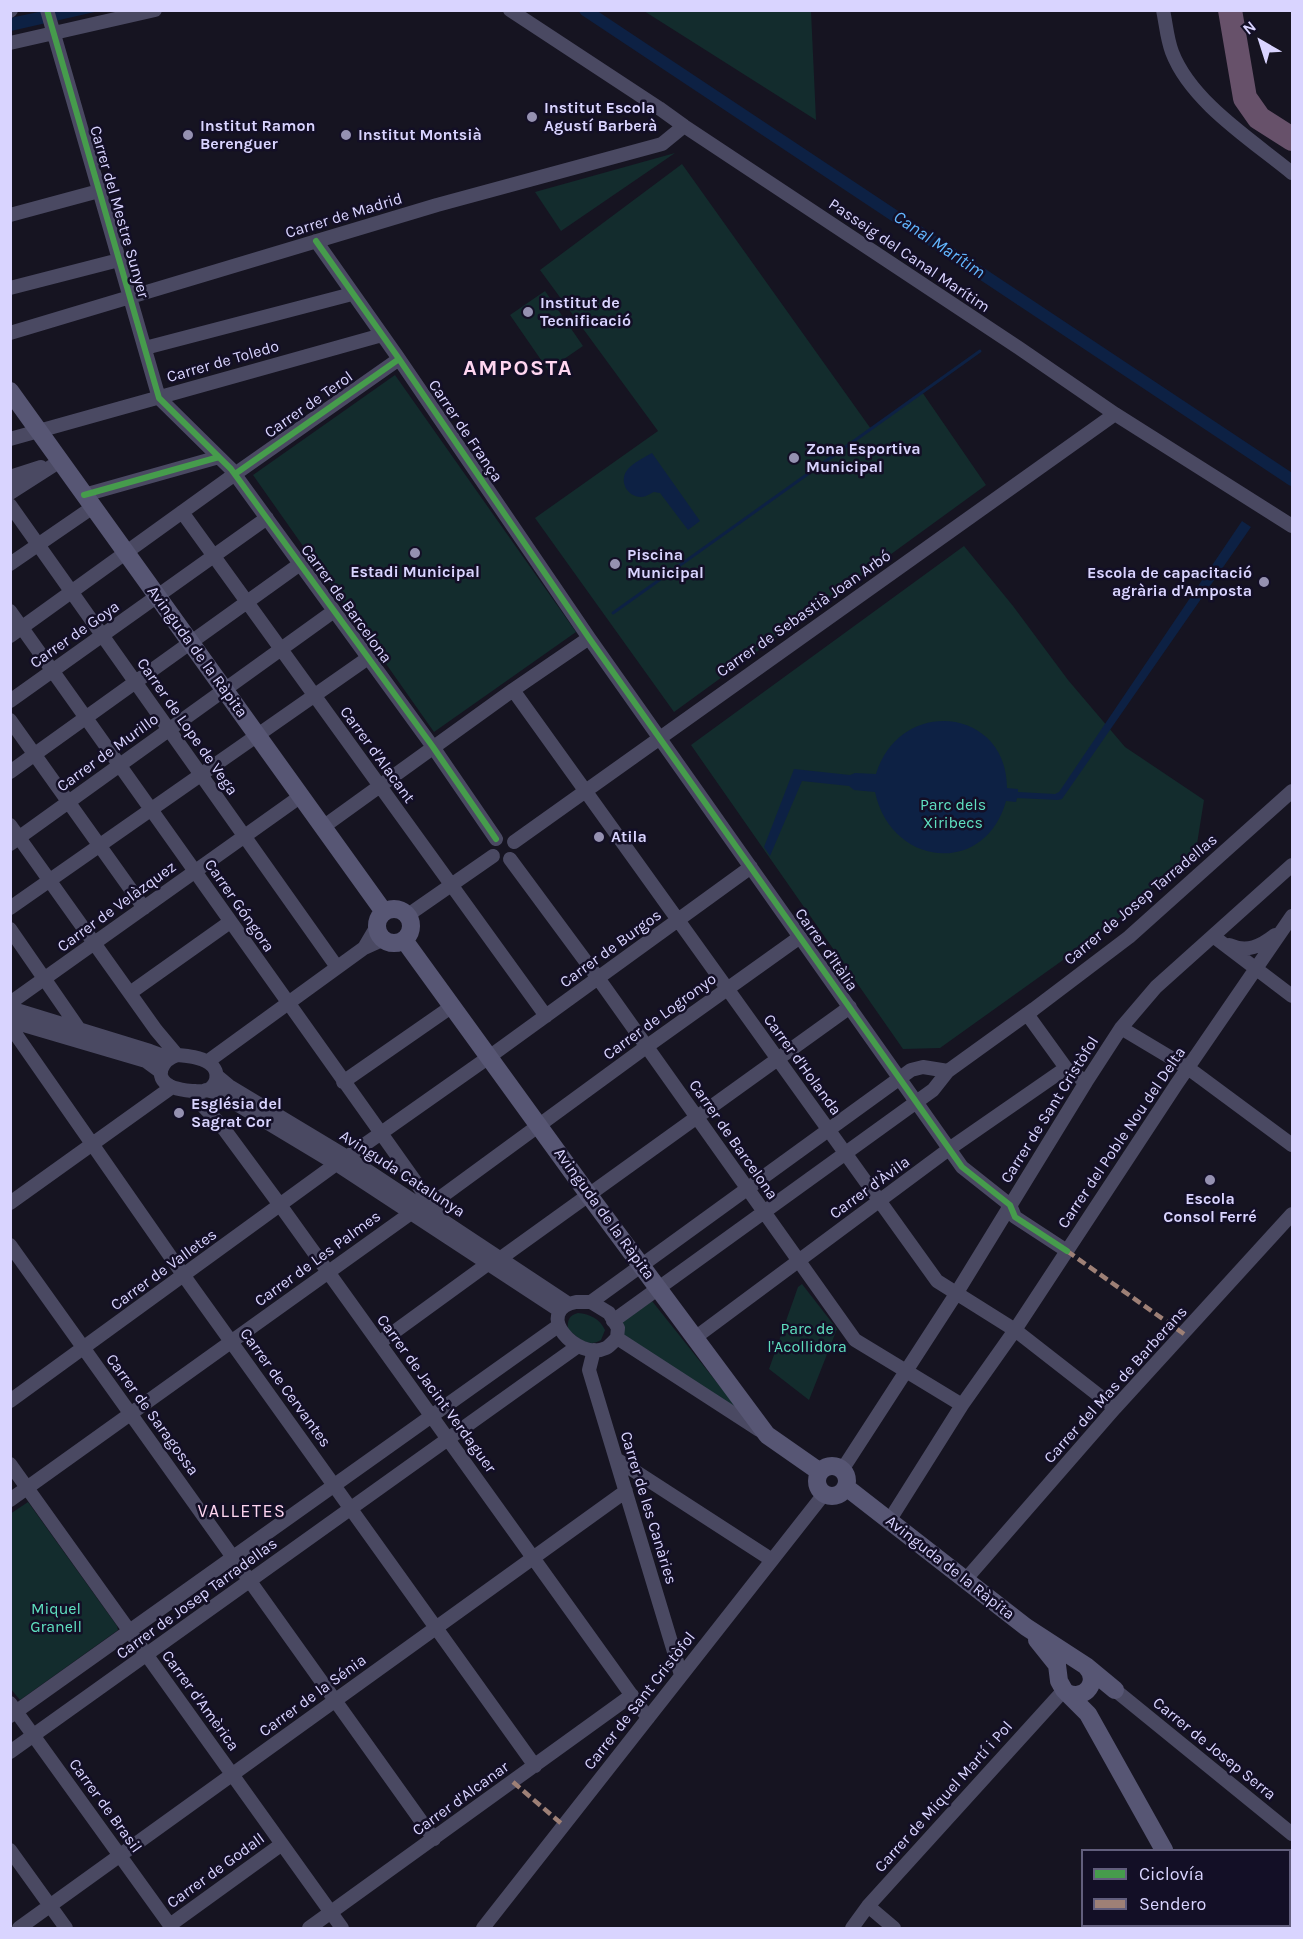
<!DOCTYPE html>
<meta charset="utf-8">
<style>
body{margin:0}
#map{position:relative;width:1303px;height:1939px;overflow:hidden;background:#161421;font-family:Karla,sans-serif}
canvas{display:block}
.frame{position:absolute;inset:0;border:12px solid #d9d4ff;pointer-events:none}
.legend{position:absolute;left:1081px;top:1849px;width:210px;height:78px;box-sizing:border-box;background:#130f26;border:2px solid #625e7d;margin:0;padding:8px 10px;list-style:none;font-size:18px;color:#d9d4ff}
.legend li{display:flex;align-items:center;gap:12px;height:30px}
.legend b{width:30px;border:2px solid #625e7d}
.north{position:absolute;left:1231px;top:12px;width:60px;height:60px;-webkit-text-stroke:4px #130f26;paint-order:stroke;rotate:321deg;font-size:16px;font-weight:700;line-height:24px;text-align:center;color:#d9d4ff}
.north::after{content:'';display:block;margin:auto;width:21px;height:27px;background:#d9d4ff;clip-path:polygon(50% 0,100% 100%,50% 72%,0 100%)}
</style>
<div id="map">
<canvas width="1303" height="1939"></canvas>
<div class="frame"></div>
<ul class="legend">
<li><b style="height:8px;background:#469c4c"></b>Ciclovía</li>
<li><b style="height:8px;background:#9e8076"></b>Sendero</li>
</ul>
<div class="north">N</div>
</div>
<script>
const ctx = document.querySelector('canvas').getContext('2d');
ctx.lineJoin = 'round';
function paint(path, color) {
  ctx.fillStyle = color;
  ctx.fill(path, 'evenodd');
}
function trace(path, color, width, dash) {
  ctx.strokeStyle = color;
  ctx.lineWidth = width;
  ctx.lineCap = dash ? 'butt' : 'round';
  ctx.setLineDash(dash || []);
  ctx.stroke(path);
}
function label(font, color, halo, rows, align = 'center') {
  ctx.font = font + ' Karla,sans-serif';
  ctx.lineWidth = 5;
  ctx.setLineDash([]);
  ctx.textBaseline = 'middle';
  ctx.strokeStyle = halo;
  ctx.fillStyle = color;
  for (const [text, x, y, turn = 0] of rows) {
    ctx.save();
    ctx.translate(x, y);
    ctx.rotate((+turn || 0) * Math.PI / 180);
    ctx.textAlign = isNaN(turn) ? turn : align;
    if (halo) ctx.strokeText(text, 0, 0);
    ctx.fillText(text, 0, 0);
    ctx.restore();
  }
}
paint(new Path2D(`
 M644,11H811L816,120Z
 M675,153L561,231L535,192Z
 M682,164L871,429L922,392L986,485L674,712L535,518L658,431L540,270Z
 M545,291L583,346L548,370L510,315Z
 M395,375L576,632L434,732L253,475Z
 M964,546L1013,606L1068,680L1125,747L1204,800L1196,850L1105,930L940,1048L903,1049L691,745Z
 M802,1284L837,1329L809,1400L769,1369L798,1287Z
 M652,1301L742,1414L623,1337V1320Z
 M578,1313C590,1314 600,1319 605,1330L601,1340C588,1348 578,1338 568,1329C567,1321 569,1315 578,1313Z
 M28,1502L117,1626L118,1630L20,1700L10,1688V1514Z`), '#132c2d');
paint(new Path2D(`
 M43,11H99L11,31L10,18Z
 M652,453L700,521L688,530L660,493L654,492C649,494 646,497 641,497C627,497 618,480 628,469C633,463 645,457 652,453Z
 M1242,521L1251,527L1062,799L1058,800L1017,798L1016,802L1006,801C985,877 891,867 875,792L854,790L849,786L802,781L770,856L764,847L794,769L850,775L855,773L876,774C900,696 1007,707 1007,788L1018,789V792L1055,794L1059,792Z`), '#0d2144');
trace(new Path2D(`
 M1018,303L1021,299
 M613,613L980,351`), '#0d2144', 3);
trace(new Path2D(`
 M585,10L1292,480`), '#0d2144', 12);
trace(new Path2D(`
 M47,10L159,398L231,469L433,747L496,839
 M510,10L659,108L684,126L1019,348L1115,414L1292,526
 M1163,10C1166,24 1167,39 1172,52C1191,102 1252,140 1292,173
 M10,11L11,10
 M10,43L155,10
 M10,215L99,191
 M316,241L397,356L589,638L962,1167L1010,1205L1015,1217L1067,1251
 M10,288L119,260
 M10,333L437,205L662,144L684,126
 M145,348L352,294
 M10,439L382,335
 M10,477L41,467
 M10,493L60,461
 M84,495L219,457
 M10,505L337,967
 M182,512L546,1016
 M10,564L93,507
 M10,611L442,1219
 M10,636L235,474L399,359
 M513,690L937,1281L1015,1330L1115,1408
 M10,701L267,518
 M10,720L144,908
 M10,772L300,564
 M10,825L156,1030L177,1055
 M323,827L513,690L589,638
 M514,842L1115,414
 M10,844L334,611
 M510,859L598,978L855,1340L962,1405
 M10,908L368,658
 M408,915L493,856
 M10,929L79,1029
 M1213,936L1292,996
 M1229,945C1247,953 1261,946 1275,935
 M364,948L377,926
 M130,993L230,922
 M10,1003L301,796
 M10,1008L150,1051L169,1058
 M1027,1014L1066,1068L1086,1082
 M10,1021L146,1061L161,1072
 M10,1026L184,1276L535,1766
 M1121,1028L1188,1068L1292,1145
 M177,1055C188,1056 200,1057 209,1063C222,1072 217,1089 203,1091C194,1092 178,1090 170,1086C153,1077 162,1060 177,1055Z
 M207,1062L364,948L384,939
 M217,1076L229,1086L347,1157L569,1304
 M343,1082L451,1007
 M206,1090L218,1093L336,1164L560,1311
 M195,1091L198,1101L221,1125L280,1205L648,1718
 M347,1157L489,1057L751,867
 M10,1203L172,1087
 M426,1208L646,1047L800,937
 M10,1245L434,1839
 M501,1258L850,1007
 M576,1302H591L609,1313L618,1328L617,1338C614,1341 610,1346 606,1348C577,1362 532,1311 576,1302Z
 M591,1302L911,1070L923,1067L948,1071
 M613,1321L933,1090L948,1071L1034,1009L1129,937L1292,791
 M696,1337L949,1149L1066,1068
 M617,1338L759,1430
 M379,1343L489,1263
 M594,1350L589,1370L681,1675
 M10,1401L336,1164
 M616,1459L772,1560
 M10,1464L342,1928
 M842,1470L956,1294L1086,1082L1121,1028L1156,987L1292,865
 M10,1500L411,1213
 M889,1521L962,1405L1015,1330L1176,1085L1292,916
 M966,1579L1115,1408L1292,1214
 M1115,1690L1292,1834
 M10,1703L172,1928
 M10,1716L558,1326
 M10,1752L578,1346
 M10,1850L66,1928
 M868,1906L894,1928
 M170,1925L282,1844
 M19,1928L626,1491
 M309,1928L632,1695
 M483,1928L824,1494
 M852,1928L868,1906L1064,1690`), '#4a4962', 14);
trace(new Path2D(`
 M10,391L384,912
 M377 926a17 17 0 1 1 34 0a17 17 0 1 1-34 0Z
 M404,940L588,1194L767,1435L820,1472
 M817 1481a15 15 0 1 1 30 0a15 15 0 1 1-30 0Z
 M846,1487L1026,1627L1086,1666C1100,1681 1086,1701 1067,1693
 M1037,1640L1057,1665L1059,1681L1064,1690L1088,1714L1164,1850
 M1086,1666L1115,1690
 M1205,1926L1207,1928`), '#575674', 18);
trace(new Path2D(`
 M1230,10L1245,98L1259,118L1292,139`), '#67516a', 24);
trace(new Path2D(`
 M1067,1251L1184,1334
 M513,1782L563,1825`), '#9e8076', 4.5, [9, 4.5]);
trace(new Path2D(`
 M47,10L159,398L231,469L433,747L496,839
 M316,241L397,356L589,638L962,1167L1010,1205L1015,1217L1067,1251
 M235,474L399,359
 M84,495L219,457`), '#469c4c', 6);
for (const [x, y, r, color] of [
 [532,117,6,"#9591b1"],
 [188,135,6,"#9591b1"],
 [346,135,6,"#9591b1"],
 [528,312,6,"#9591b1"],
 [794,458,6,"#9591b1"],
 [415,553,6,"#9591b1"],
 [615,564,6,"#9591b1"],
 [1264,582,6,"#9591b1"],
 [599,837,6,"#9591b1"],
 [179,1113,6,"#9591b1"],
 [1210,1180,6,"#9591b1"]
]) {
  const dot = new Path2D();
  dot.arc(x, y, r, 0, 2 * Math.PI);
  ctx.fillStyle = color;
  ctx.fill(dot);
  trace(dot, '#130f26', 2);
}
label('bold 16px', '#d9d4ff', '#130f26', [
 ["Institut Escola",544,108],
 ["Agustí Barberà",544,126],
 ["Institut Ramon",200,126],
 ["Berenguer",200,144],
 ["Institut Montsià",358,135],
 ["Institut de",540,303],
 ["Tecnificació",540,321],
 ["Zona Esportiva",806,449],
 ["Municipal",806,467],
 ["Piscina",627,555],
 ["Municipal",627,573],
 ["Estadi Municipal",415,572,"center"],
 ["Escola de capacitació",1252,573,"right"],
 ["agrària d'Amposta",1252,591,"right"],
 ["Atila",611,837],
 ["Església del",191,1104],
 ["Sagrat Cor",191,1122],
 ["Escola",1210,1199,"center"],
 ["Consol Ferré",1210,1217,"center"]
], 'left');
label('16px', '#d9d4ff', '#130f26', [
 ["Carrer del Mestre Sunyer",119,212,74],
 ["Carrer de Madrid",344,216,-17],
 ["Passeig del Canal Marítim",909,256,34],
 ["Carrer de Toledo",223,362,-16],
 ["Carrer de Terol",309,405,-35],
 ["Carrer de França",465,431,56],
 ["Carrer de Barcelona",346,604,54],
 ["Carrer de Sebastià Joan Arbó",804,614,-35],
 ["Carrer de Goya",75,635,-35],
 ["Avinguda de la Ràpita",197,652,54],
 ["Carrer de Lope de Vega",187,727,55],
 ["Carrer de Murillo",108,753,-36],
 ["Carrer d'Alacant",377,755,54],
 ["Carrer de Josep Tarradellas",1141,900,-40],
 ["Carrer Góngora",239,906,55],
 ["Carrer de Velàzquez",117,907,-36],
 ["Carrer de Burgos",611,949,-36],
 ["Carrer d'Itàlia",826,950,55],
 ["Carrer de Logronyo",660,1017,-36],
 ["Carrer d'Holanda",802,1065,54],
 ["Carrer de Sant Cristòfol",1050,1110,-58],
 ["Carrer del Poble Nou del Delta",1122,1138,-56],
 ["Carrer de Barcelona",733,1140,55],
 ["Avinguda Catalunya",402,1174,33],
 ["Carrer d'Àvila",870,1188,-36],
 ["Avinguda de la Ràpita",604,1214,54],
 ["Carrer de Les Palmes",318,1259,-36],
 ["Carrer de Valletes",164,1270,-36],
 ["Carrer del Mas de Barberans",1116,1385,-48],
 ["Carrer de Cervantes",285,1388,54],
 ["Carrer de Jacint Verdaguer",436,1394,54],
 ["Carrer de Saragossa",152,1415,54],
 ["Carrer de les Canàries",648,1508,73],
 ["Avinguda de la Ràpita",950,1568,38],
 ["Carrer de Josep Tarradellas",197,1599,-36],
 ["Carrer de la Sénia",313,1696,-36],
 ["Carrer d'Amèrica",200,1701,54],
 ["Carrer de Sant Cristòfol",640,1701,-52],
 ["Carrer de Josep Serra",1214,1749,39],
 ["Carrer de Miquel Martí i Pol",944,1797,-48],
 ["Carrer d'Alcanar",461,1799,-36],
 ["Carrer de Brasil",105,1806,54],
 ["Carrer de Godall",216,1871,-36]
]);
label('16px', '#5fe0c0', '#130f26', [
 ["Parc dels",953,805],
 ["Xiribecs",953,823],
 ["Parc de",807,1329],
 ["l'Acollidora",807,1347],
 ["Miquel",56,1609],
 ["Granell",56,1627]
]);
label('italic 18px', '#62b6ff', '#130f26', [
 ["Canal Marítim",939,245,34]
]);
ctx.letterSpacing = '1.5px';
label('18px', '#ffd6f0', '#130f26', [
 ["VALLETES",242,1512]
]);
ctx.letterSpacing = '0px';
ctx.letterSpacing = '1.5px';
label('bold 22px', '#ffd6f0', '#130f26', [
 ["AMPOSTA",518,369]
]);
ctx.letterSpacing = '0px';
</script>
